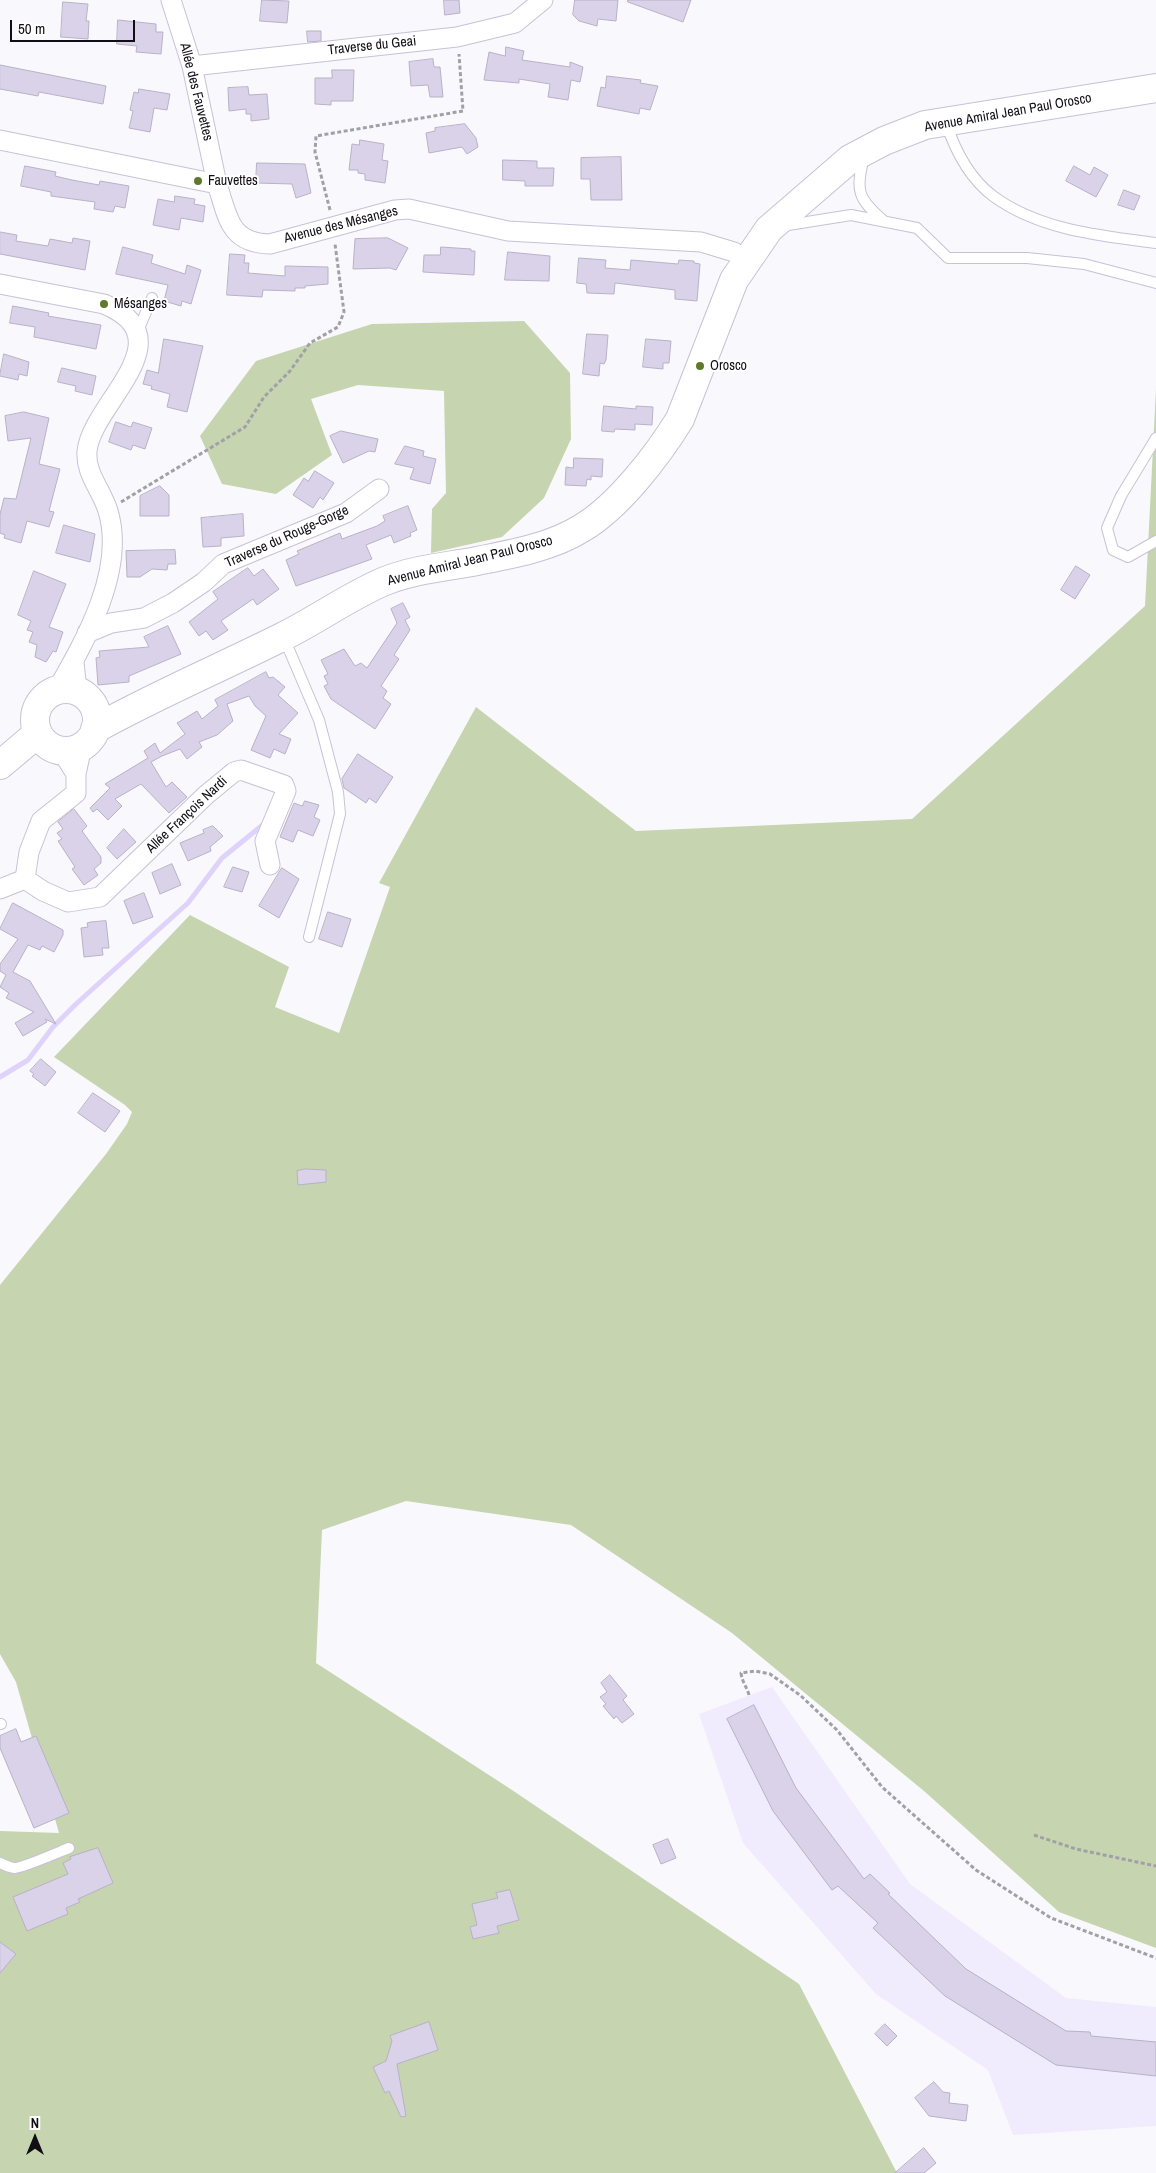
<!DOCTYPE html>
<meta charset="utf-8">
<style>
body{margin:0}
#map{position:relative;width:1156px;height:2173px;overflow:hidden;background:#f9f8fd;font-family:"Archivo Narrow",sans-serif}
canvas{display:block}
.north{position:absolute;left:10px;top:2113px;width:50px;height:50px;-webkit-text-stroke:4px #fff;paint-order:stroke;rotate:0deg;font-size:14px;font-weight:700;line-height:20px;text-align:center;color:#110e16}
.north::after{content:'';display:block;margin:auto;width:18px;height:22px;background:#110e16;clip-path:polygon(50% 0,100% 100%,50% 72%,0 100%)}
.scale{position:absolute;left:10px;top:20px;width:125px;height:22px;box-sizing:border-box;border:2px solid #110e16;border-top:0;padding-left:6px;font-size:15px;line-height:18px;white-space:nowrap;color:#110e16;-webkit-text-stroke:4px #fff;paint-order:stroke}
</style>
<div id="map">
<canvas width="1156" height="2173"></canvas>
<div class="north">N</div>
<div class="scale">50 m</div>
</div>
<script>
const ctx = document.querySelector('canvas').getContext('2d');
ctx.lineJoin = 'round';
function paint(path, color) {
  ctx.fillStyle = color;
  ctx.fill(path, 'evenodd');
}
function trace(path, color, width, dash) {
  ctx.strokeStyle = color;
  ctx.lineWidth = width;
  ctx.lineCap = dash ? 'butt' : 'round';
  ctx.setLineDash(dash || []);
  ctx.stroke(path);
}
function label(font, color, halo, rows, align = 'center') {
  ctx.font = font + ' "Archivo Narrow",sans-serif';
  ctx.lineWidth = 4;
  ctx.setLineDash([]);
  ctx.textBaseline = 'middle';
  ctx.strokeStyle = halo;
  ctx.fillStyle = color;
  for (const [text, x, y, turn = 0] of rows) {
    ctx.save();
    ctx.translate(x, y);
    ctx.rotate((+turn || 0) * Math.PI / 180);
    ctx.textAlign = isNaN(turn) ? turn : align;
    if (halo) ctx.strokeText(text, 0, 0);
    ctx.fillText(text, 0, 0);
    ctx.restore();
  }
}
paint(new Path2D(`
 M772,1687L910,1884L1066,1998L1156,2007V2126L1013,2135L988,2070L876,1994L743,1843L699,1714Z`), '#f0ebfd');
paint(new Path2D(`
 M524,321L570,373L571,439L544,498L502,537L431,553L432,509L446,493L444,391L358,385L311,399L332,455L276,494L222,484L200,436L256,361L372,324Z
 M1156,389V1948L1059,1912L924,1791L732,1633L571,1525L406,1501L322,1530L316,1663L509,1788L799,1984L897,2173H0V1831L59,1833L16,1682L0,1654V1285L106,1154L127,1124L132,1112L125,1105L54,1057L190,915L289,967L275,1007L339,1033L390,887L379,883L476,707L636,831L912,819L1145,606Z`), '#c6d4af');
trace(new Path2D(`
 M0,1077L28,1060L53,1027L76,1004L188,903L222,858L265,823`), '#dfd2fb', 5);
const building = new Path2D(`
 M262,0L289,1L287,23L260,21Z
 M444,0H459L460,13L445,15Z
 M575,0H618L616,21L598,19L597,26L579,21L573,15Z
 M628,0H691L683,22L628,2Z
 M63,2L88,4L86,21H89L88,39L61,37Z
 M118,20L156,24V32H163L161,54L136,52L137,46L117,44Z
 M307,31H321V41L308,42Z
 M506,47L524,51L522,60L570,67V62L583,67L580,82L571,80L568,100L548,97L550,84L519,79V83L484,80L489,52L505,56Z
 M433,59L434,67H440L443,97H430L428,85L411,86L409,62Z
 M0,65L106,86L103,104L39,92L38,96L0,89Z
 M332,70H354L353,101H331V105L315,104V78H332Z
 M607,76L641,80L640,83L658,86L650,110L640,108L639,114L597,106L601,87L605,88Z
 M248,87L249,95L267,94L269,119L251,121V114H246V109L229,111L228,88Z
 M139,89L170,94L167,110L154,108L150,132L129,128L133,111L130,110L134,92L138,93Z
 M465,124L476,138L478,147L467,154L462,147L429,153L426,133L435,131V128Z
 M360,140L384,144L382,160L388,161L385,183L365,180V174L358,173V170H349L352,144L359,145Z
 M621,157L622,200H591L590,179H581V158Z
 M503,160L537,161V168H554L553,186H525V181L503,180Z
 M257,163L305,164L311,193L296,198L292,184L256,183Z
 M25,166L56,172L55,176L72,180L99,185L100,181L129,186L125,208L115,206L113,212L94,209L95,202L51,196V192L21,186Z
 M1074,166L1090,175L1094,167L1108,175L1096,197L1066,181Z
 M1124,190L1140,196L1134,210L1118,205Z
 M175,196L195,199L194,204L205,206L203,222L181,218L179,230L153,225L158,199L174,202Z
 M0,232L17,235L16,241L48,246L50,239L72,243L73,238L90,241L85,270L0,254Z
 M388,238L408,248L396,270L390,268L353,269L355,239Z
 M123,247L153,255L151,263L185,274L187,265L201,270L191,304L182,301L181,306L164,301L168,285L116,274Z
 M441,247L471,249V251H475L474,275L423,272L424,255H440Z
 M508,252L550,256L549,281L505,280Z
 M230,254L245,255L244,263H249L248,273L285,276V266L328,267V284L305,286V288H295V291L263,290L262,297L227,295Z
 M579,258L606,260L605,268L630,270L631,260L678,264L679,260L694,261V263L700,264L697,301L675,299V290L615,283L614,294L587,293L586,284L577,283Z
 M13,306L49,313L48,316L101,325L96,349L34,337L35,327L10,323Z
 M587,334L608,335L606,360L604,364L600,363L599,376L583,374Z
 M164,339L203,346L187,412L167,407L170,394L151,389L152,386L143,384L147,370L158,373Z
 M646,339L671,341L669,363H663V369L643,367Z
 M4,354L29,362L27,376L19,374L18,380L0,376Z
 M62,368L96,376L92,395L75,391L76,386L58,382Z
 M604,406L636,409V406L653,407L652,425L635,424V430L615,429L614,432L602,431Z
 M24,412L49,418L39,464L60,469L49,511L54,512L49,527L27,521L21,543L4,538L5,535L0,533V514L4,498L16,499L31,438L8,441L5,416Z
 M116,422L131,427L133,422L152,428L145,449L133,445L131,450L109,442Z
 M341,431L378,439L375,452L369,451L343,463L330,436Z
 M405,446L424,451L423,456L436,459L430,484L410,479L414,468L395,464Z
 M574,458L603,459L602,477L591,476V480L587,479L586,486L565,485L566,467L573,468Z
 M315,471L334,483L323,500L320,497L313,508L293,495L304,478L308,481Z
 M160,486L169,495V516H140V496Z
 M408,506L417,530L410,533L411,536L394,543L391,535L366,545L372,559L296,586L286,560L299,554L297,551L340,533L342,539L377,526L385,521L383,516Z
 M243,514L244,536L221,538V546L203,547L201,518Z
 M64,525L95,534L90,562L56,553Z
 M175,550L176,564H168L167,570L152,569L140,577H127L126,551Z
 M1076,566L1090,575L1075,599L1061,590Z
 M248,568L254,576L263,569L279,589L257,605L253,599L221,621L228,630L213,640L206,631L199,636L189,622L218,599L213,592Z
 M34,571L66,584L49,627L63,632L56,652L53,651L46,662L35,657L37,645L29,642L33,632L27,630L31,621L18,615Z
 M403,603L410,617L405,620L410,630L394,655L399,659L381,686L387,691L383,698L391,704L375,729L331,699L324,686L328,684L324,676L328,674L321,660L344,649L355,666L361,663L367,668L397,623L391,609Z
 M168,626L181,654L129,676V682L98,685L96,658L100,657L99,651L149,647L144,637Z
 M266,672L269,678L273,677L285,687L278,695L298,713L279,734L291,739L285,754L274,749L270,758L251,750L266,716L255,706L249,696L227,704L233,721L217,735L199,742L202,747L187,759L180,749L162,756L151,762L166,787L172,782L187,797L169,813L141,784L115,799L122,806L108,820L97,809L93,812L90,808L110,788L105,784L148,758L144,751L155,743L160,753L185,734L177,723L197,711L202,719L218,706L215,700Z
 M358,754L393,777L376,803L369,798L366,803L344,788L342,779Z
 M305,801L319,805L314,817L320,820L313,836L298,830L293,842L280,837L294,803L302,806Z
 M74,809L87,826L82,831L101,857V863L94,869L98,875L84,885L72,869L75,867L58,841L62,839L57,833L63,829L58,822Z
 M213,826L223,836L210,847L211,851L188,861L180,843L204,833L203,830Z
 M124,829L136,842L117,859L107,848Z
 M172,864L181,885L160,894L152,873Z
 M233,867L249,872L242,892L224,887Z
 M282,868L299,879L279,918L259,906Z
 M144,893L153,917L133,924L124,901Z
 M13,903L63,930V935L54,952L42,946L40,950L28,945L13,972L30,981L56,1024L45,1019L47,1022L23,1036L15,1023L34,1012L6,998L9,993L0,987L6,975L0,971V964L18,939L0,929Z
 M328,912L351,919L342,947L319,939Z
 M106,921L109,948H102L103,955L84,957L81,928L88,927L87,923L91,922Z
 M41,1059L56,1072L45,1086L32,1076L34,1074L30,1071Z
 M93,1093L120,1111L105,1132L78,1113Z
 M305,1169L326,1170V1182L298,1185L297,1171Z
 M610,1675L627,1696L623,1700L634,1714L622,1723L616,1716L614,1719L603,1706L606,1704L600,1697L607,1692L601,1683Z
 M754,1705L796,1788L864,1879L870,1874L890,1893L888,1894L966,1969L1066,2031L1090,2032L1091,2036L1156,2042V2076L1056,2065L945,1996L873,1928L878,1923L838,1886L832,1890L773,1811L727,1719Z
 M16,1729L21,1742L36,1736L69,1813L34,1828L0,1748V1736Z
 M668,1839L676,1858L661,1864L653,1845Z
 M98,1848L113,1883L78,1899L80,1902L66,1908L68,1914L27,1931L13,1897L68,1874L63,1863L71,1859L70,1857Z
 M510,1890L519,1920L497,1926L499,1933L473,1939L470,1927L477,1925L472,1904L498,1898L496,1893Z
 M0,1942L16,1954L0,1973Z
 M429,2022L438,2050L397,2064L406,2116L401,2117L389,2091L385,2093L373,2067L386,2061L392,2041L390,2036Z
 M885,2024L897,2036L887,2046L875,2034Z
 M934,2082L943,2092L950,2093L949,2103L968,2105L966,2121L929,2116L915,2098Z
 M924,2148L936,2163L924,2173H895Z`);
paint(building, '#d9d2e9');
trace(building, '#b8b1c7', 1);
const lane = new Path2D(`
 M946,123C955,150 969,178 993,196C1039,230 1101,236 1156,243
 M864,157C855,191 858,199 884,221
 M782,226L851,215L917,228L948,258H1027L1084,264L1156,283
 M137,333L152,298
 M1156,438L1121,496L1107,528L1113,550L1128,557L1156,541
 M284,638L319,720L338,792L340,814L309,937
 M0,1724H1
 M0,1863C5,1865 10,1868 15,1868C22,1868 59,1852 69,1848`);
const street = new Path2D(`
 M171,0L192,66L217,184
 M192,66L457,37L515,23L543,0
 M0,140L217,184C228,217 229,243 270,244L395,210L409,209L508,231L701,242L734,252L746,261
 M0,284L104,304C188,339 92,403 87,451C85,474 102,490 108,511C126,570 85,641 57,690
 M87,633L111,623L144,618L173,603L204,582L223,564L346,513L379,489
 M74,662L77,691
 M82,746L76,774V793L41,821L29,852L25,879L43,891L68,902L100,897L206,795L234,772L241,770L284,785L286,791L265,841L270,865
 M61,750L76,774
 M0,889L25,879`);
const secondary = new Path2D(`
 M35 720a31 31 0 1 1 62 0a31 31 0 1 1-62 0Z
 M95,729C156,695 220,668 282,637C317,620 349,596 385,581C415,569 446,567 477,561C512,554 552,547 582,528C618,507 658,455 680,419L734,280L769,229L850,159L884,141L925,125L1156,88
 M0,765L38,733`);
trace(lane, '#c8c1d7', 12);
trace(street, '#c8c1d7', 21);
trace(secondary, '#c8c1d7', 30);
trace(new Path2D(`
 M330,210L315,152L316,136L463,111L459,54
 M121,502L245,427L264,397L290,371L310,343L338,327L344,312L335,244
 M749,1695C747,1687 742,1682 741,1673L755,1671L770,1674L800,1695L837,1730L882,1787L976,1870L1051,1918L1156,1958
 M1034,1835L1076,1849L1156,1866`), '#a2a0a7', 3, [4, 2.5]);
trace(lane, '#fff', 10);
trace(street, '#fff', 19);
trace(secondary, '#fff', 28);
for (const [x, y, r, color] of [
 [198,181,5,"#60782a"],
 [104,304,5,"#60782a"],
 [700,366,5,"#60782a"]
]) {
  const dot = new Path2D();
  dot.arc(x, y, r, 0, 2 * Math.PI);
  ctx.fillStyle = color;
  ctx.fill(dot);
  trace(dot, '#fff', 2);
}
label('14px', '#110e16', '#fff', [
 ["Traverse du Geai",372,46,-6],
 ["Allée des Fauvettes",196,92,76],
 ["Avenue Amiral Jean Paul Orosco",1008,113,-10],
 ["Avenue des Mésanges",341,225,-14],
 ["Traverse du Rouge-Gorge",287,537,-24],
 ["Avenue Amiral Jean Paul Orosco",470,561,-14],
 ["Allée François Nardi",187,815,-43]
]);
label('14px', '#110e16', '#fff', [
 ["Fauvettes",208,181],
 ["Mésanges",114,304],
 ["Orosco",710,366]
], 'left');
</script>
